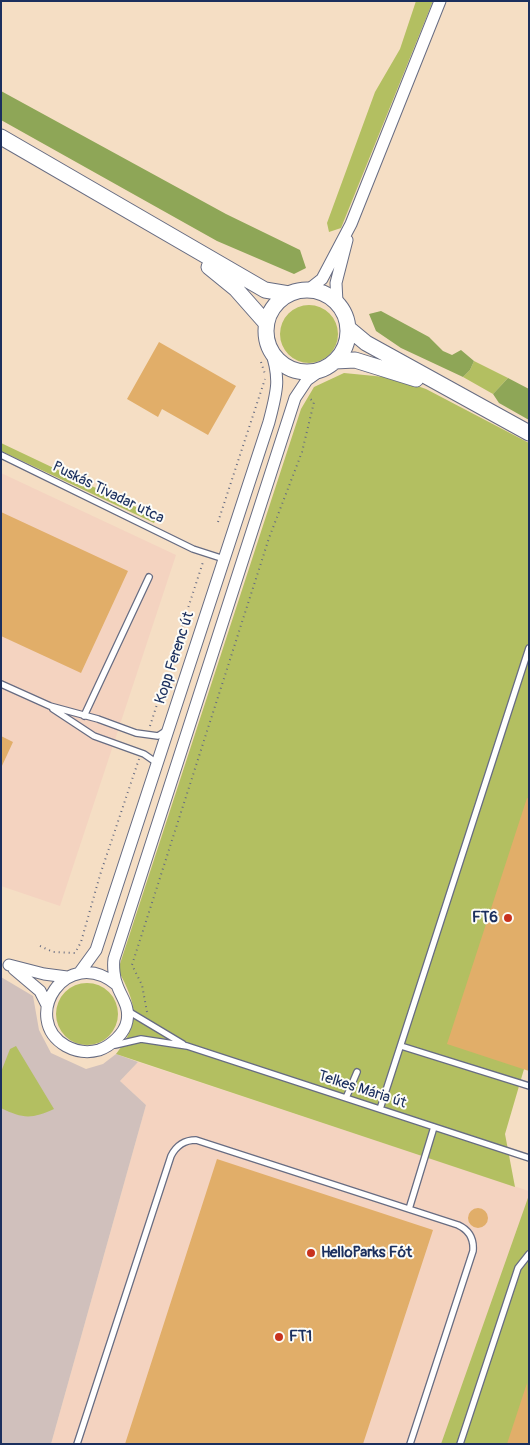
<!DOCTYPE html>
<meta charset="utf-8">
<style>
body{margin:0}
#map{position:relative;width:530px;height:1445px;overflow:hidden;background:#f5dec4;font-family:Pangolin,sans-serif}
canvas{display:block}
.frame{position:absolute;inset:0;border:2px solid #1b2f5e;pointer-events:none}
</style>
<div id="map">
<canvas width="530" height="1445"></canvas>
<div class="frame"></div>
</div>
<script>
const ctx = document.querySelector('canvas').getContext('2d');
ctx.lineJoin = 'round';
function paint(path, color) {
  ctx.fillStyle = color;
  ctx.fill(path, 'evenodd');
}
function trace(path, color, width, dash) {
  ctx.strokeStyle = color;
  ctx.lineWidth = width;
  ctx.lineCap = dash ? 'butt' : 'round';
  ctx.setLineDash(dash || []);
  ctx.stroke(path);
}
function label(font, color, halo, rows, align = 'center') {
  ctx.font = font + ' Pangolin,sans-serif';
  ctx.lineWidth = 4;
  ctx.setLineDash([]);
  ctx.textBaseline = 'middle';
  ctx.strokeStyle = halo;
  ctx.fillStyle = color;
  for (const [text, x, y, turn = 0] of rows) {
    ctx.save();
    ctx.translate(x, y);
    ctx.rotate((+turn || 0) * Math.PI / 180);
    ctx.textAlign = isNaN(turn) ? turn : align;
    if (halo) ctx.strokeText(text, 0, 0);
    ctx.fillText(text, 0, 0);
    ctx.restore();
  }
}
paint(new Path2D(`
 M1,473L176,555L60,906L1,886Z
 M138,1062L529,1191V1444H51L146,1105L120,1081Z`), '#f4d3c0');
paint(new Path2D(`
 M1,977L33,996L39,1030L51,1053L86,1069L103,1064L116,1054L138,1062L120,1081L146,1105L51,1444H1Z`), '#d0c0bc');
paint(new Path2D(`
 M416,1H433L341,228L329,232L327,223L375,92L400,49Z
 M280 334a29 29 0 1 1 58 0a29 29 0 1 1-58 0Z
 M474,361L508,378L493,394L463,377L470,370Z
 M344,373L395,378L426,389L529,443V1052L505,1134L515,1187L116,1054C141,1022 137,1005 118,970L301,409L314,387Z
 M1,443L157,517L154,523L1,451Z
 M56 1014a31 31 0 1 1 62 0a31 31 0 1 1-62 0Z
 M16,1046L54,1109C32,1119 23,1119 1,1108V1072L10,1049Z
 M529,1195V1444H441Z`), '#b3bf61');
paint(new Path2D(`
 M1,91L226,214L300,250L306,268L294,274L217,241L1,120Z
 M381,311L429,337L443,351L452,355L461,350L474,361L470,370L463,377L401,348L376,331L369,314Z
 M508,378L529,389V420L499,403L493,394Z`), '#8ea657');
paint(new Path2D(`
 M159,342L236,386L208,435L162,409L158,417L127,399Z
 M1,512L128,571L81,673L1,636Z
 M1,736L13,742L1,768Z
 M527,798L529,799V1071L447,1044Z
 M217,1159L433,1230L363,1444H125Z
 M468 1218a10 10 0 1 1 20 0a10 10 0 1 1-20 0Z
 M527,1383L529,1444H507Z`), '#e1ae69');
const service = new Path2D(`
 M1,455L193,549L224,559
 M1,684L50,706L98,719L136,733L158,736L167,730
 M53,709L94,736L144,754L157,763
 M84,716L149,577
 M128,1011L183,1044
 M115,1045L141,1039L187,1046L529,1158
 M401,1046L529,1086
 M346,1098L357,1072
 M380,1109L529,648
 M409,1209L434,1127
 M77,1444L171,1156C176,1146 184,1140 196,1140L458,1225C469,1230 474,1239 473,1251L410,1444
 M460,1444L518,1268L529,1254`);
const minor = new Path2D(`
 M308,290L322,279L351,224L440,1
 M337,302L336,283L347,240
 M9,965L44,974L67,977
 M14,969L40,991L47,1005
 M80,972L96,950L269,422C277,391 281,379 270,348
 M117,985C66,943 19,1019 66,1046C77,1052 88,1053 99,1050C111,1046 125,1033 127,1021C130,1006 121,997 117,985C114,978 113,966 114,959L295,398L307,380L321,370`);
const secondary = new Path2D(`
 M1,137L265,290L289,294
 M209,267L236,289L266,323
 M266 331a41 41 0 1 1 82 0a41 41 0 1 1-82 0Z
 M348,328L366,343L529,433
 M335,361L355,360L416,379`);
trace(service, '#676c82', 8);
trace(minor, '#676c82', 13);
trace(secondary, '#676c82', 17);
trace(new Path2D(`
 M261,362L265,374
 M218,522L265,379
 M150,726L203,562
 M40,946L53,952L75,953L81,942L100,875L139,759
 M147,1012L142,985L132,965L269,538L302,452L314,402L308,397`), '#676c82', 2, [1, 4]);
trace(service, '#fff', 5.5);
trace(minor, '#fff', 11);
trace(secondary, '#fff', 15);
for (const [x, y, r, color] of [
 [508,918,5,"#c8321e"],
 [311,1253,5,"#c8321e"],
 [279,1337,5,"#c8321e"]
]) {
  const dot = new Path2D();
  dot.arc(x, y, r, 0, 2 * Math.PI);
  ctx.fillStyle = color;
  ctx.fill(dot);
  trace(dot, '#fdfcf7', 2);
}
label('15px', '#1b2f5e', '#fdfcf7', [
 ["Puskás Tivadar utca",108,493,26],
 ["Kopp Ferenc út",175,658,-72],
 ["Telkes Mária út",362,1090,18]
]);
label('bold 15px', '#1b2f5e', '#fdfcf7', [
 ["FT6",498,918,"right"],
 ["HelloParks Fót",321,1253],
 ["FT1",289,1337]
], 'left');
</script>
